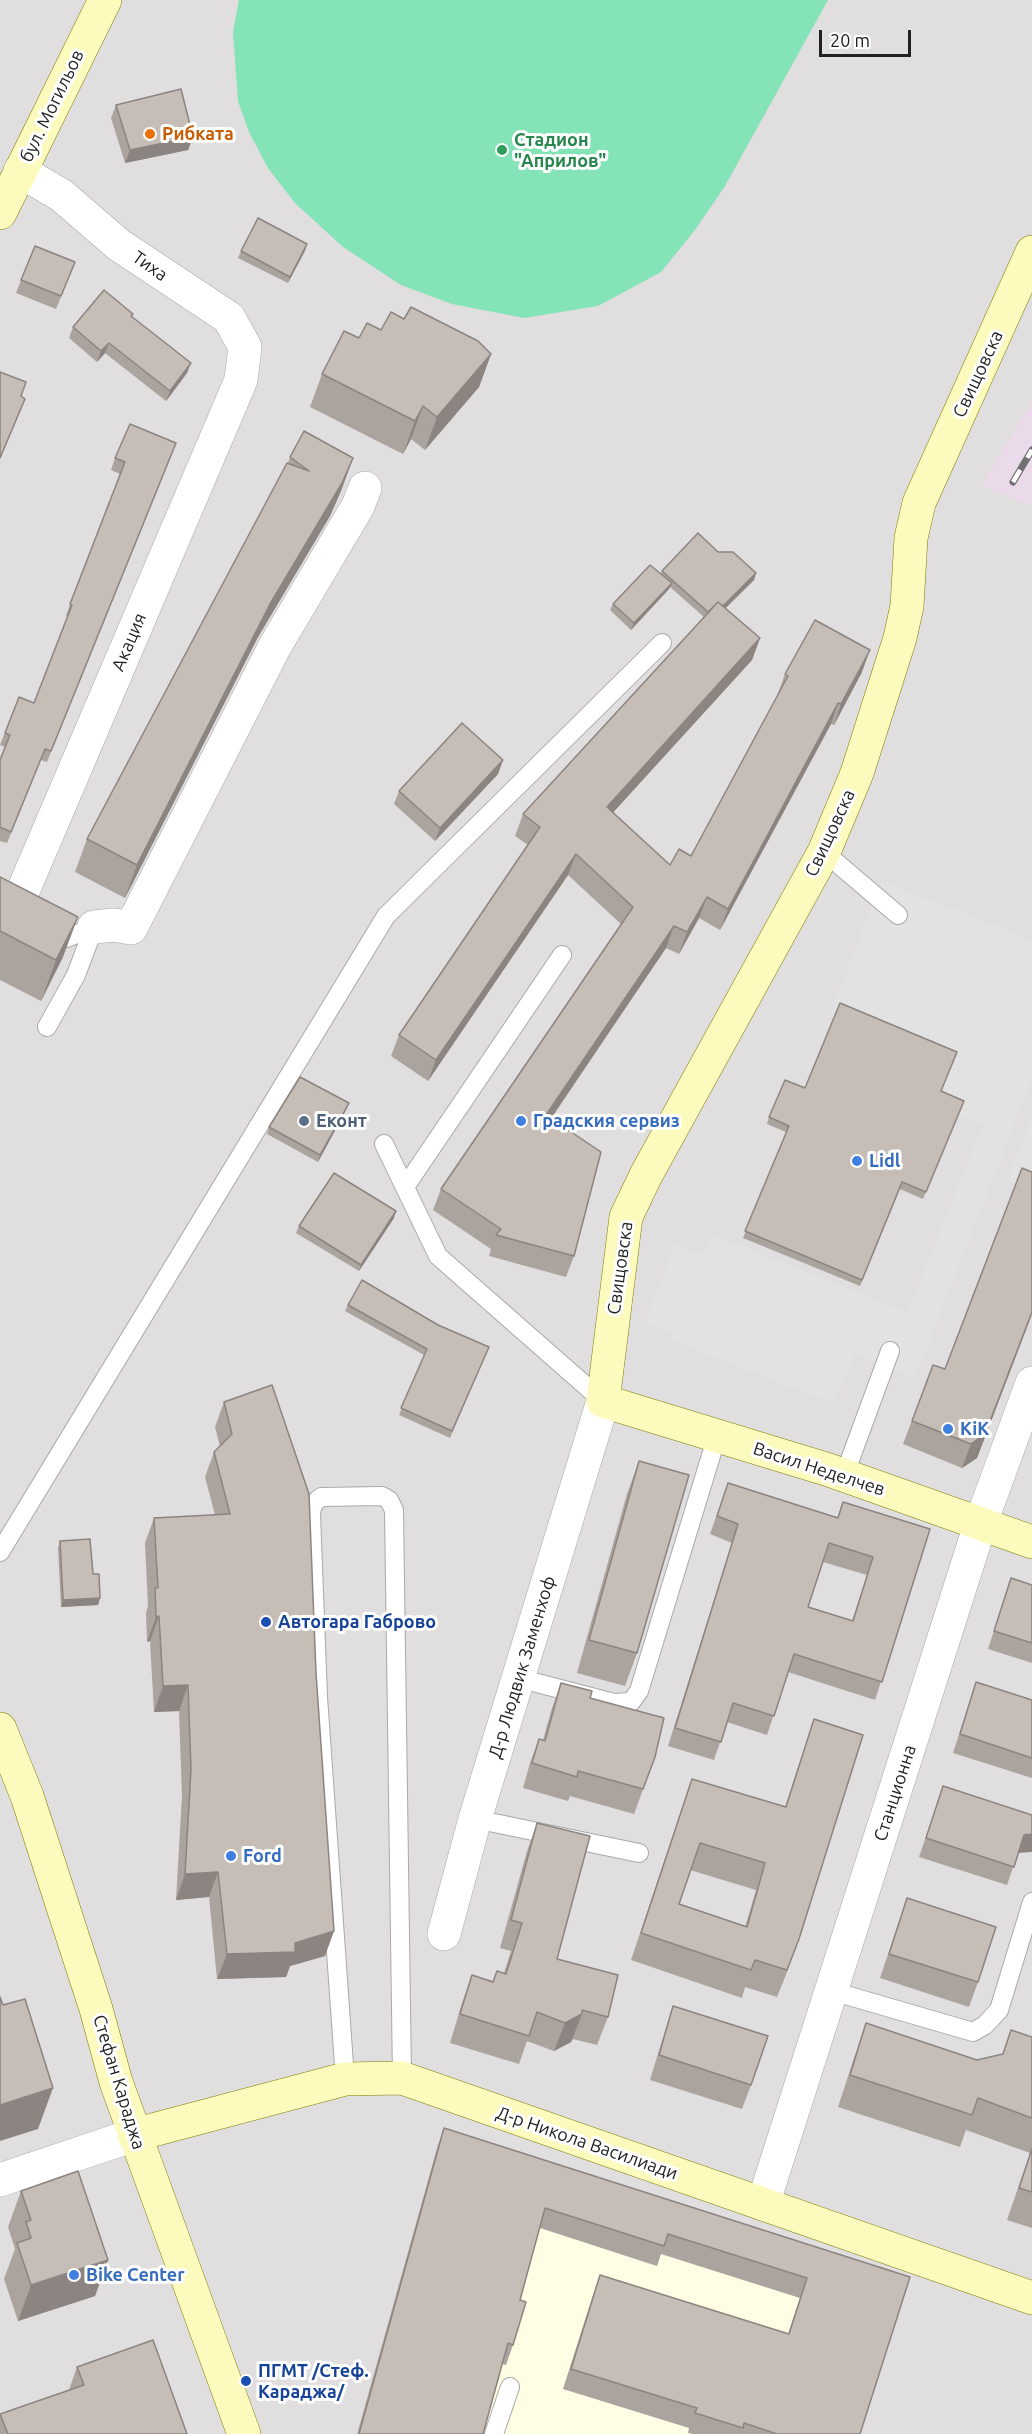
<!DOCTYPE html>
<meta charset="utf-8">
<style>
body{margin:0}
#map{position:relative;width:1032px;height:2434px;overflow:hidden;background:#f2eee8;font-family:Ubuntu,sans-serif}
canvas{display:block}
.scale{position:absolute;left:819px;top:30px;width:92px;height:27px;box-sizing:border-box;border:3px solid #222;border-top:0;padding-left:8px;font-size:18px;line-height:21px;white-space:nowrap;color:#222;-webkit-text-stroke:4px #fff;paint-order:stroke}
</style>
<div id="map">
<canvas width="1032" height="2434"></canvas>
<div class="scale">20 m</div>
</div>
<script>
const ctx = document.querySelector('canvas').getContext('2d');
ctx.lineJoin = 'round';
function paint(path, color) {
  ctx.fillStyle = color;
  ctx.fill(path, 'evenodd');
}
function trace(path, color, width, dash) {
  ctx.strokeStyle = color;
  ctx.lineWidth = width;
  ctx.lineCap = dash ? 'butt' : 'round';
  ctx.setLineDash(dash || []);
  ctx.stroke(path);
}
function label(font, color, halo, rows, align = 'center') {
  ctx.font = font + ' Ubuntu,sans-serif';
  ctx.lineWidth = 6;
  ctx.setLineDash([]);
  ctx.textBaseline = 'middle';
  ctx.strokeStyle = halo;
  ctx.fillStyle = color;
  for (const [text, x, y, turn = 0] of rows) {
    ctx.save();
    ctx.translate(x, y);
    ctx.rotate((+turn || 0) * Math.PI / 180);
    ctx.textAlign = isNaN(turn) ? turn : align;
    if (halo) ctx.strokeText(text, 0, 0);
    ctx.fillText(text, 0, 0);
    ctx.restore();
  }
}
paint(new Path2D(`
 M0,0H1032V2434H0Z`), '#e0dedf');
paint(new Path2D(`
 M1032,402V506L982,485Z`), '#ebdae9');
paint(new Path2D(`
 M437,2148L797,2264L859,2434H357Z`), '#fffde4');
paint(new Path2D(`
 M239,0H828L725,186L695,230L661,272L598,306L524,318L452,304L401,285L343,247L295,203L268,168L249,132L238,101L233,32Z`), '#84e3b7');
paint(new Path2D(`
 M882,881L1032,940V1079L915,1378L854,1354L834,1404L670,1340L671,1334L644,1323L675,1244L704,1255L712,1235L908,1312L982,1125L929,1105L946,1062L829,1016Z
 M1032,1116V1191L1006,1181Z`), '#e2e2e2');
const lane = new Path2D(`
 M824,852L898,915
 M47,1027L76,975L94,927L67,938L52,928
 M384,1144L438,1256L603,1401
 M405,1187L562,955
 M844,1476L890,1351
 M0,1552L386,916L662,643
 M518,1678L614,1703L631,1702L639,1691L717,1436
 M475,1819L639,1853
 M832,1991L973,2032L985,2025L999,2010L1032,1902
 M345,2079L318,1697L311,1514L313,1504L321,1497L382,1496L389,1500L394,1510L402,2078
 M494,2434L510,2387`);
const street = new Path2D(`
 M17,905L241,380L245,347L229,318L119,245L61,195L20,171
 M94,927L114,925L131,928L275,646L358,506L365,488
 M444,1934L475,1819L603,1401
 M0,2180L134,2135
 M763,2204L980,1525L1032,1383`);
const secondary = new Path2D(`
 M0,213L105,0
 M1032,252L919,503L911,538L907,606L900,638L857,773L824,852L646,1175L626,1217L603,1401L829,1470L1032,1542
 M0,1729L27,1796L96,2009L116,2082L244,2434
 M134,2135L345,2079L402,2078L1032,2298`);
trace(lane, '#a9a9a9', 20);
trace(street, '#a9a9a9', 34);
trace(secondary, '#7c8001', 34);
trace(lane, '#fff', 18);
trace(street, '#fff', 33);
trace(secondary, '#fcfabc', 33);
const rail = new Path2D(`
 M1013,482L1032,450`);
trace(rail, '#707070', 7);
trace(rail, '#fff', 4.5, [14]);
paint(new Path2D(`
 M116,105L193,137L188,150L125,163L111,118Z
 M307,244L288,283L238,258L241,251Z
 M75,262L56,309L16,293L21,280Z
 M133,314L132,317L187,373L166,401L105,353L97,362L69,338L73,327Z
 M404,319L491,354L479,387L425,450L411,439L403,454L310,407L322,374L359,338L381,330Z
 M172,454L47,762L41,760L7,843L0,841V760L5,747L0,745L19,697L34,703L68,617L66,616L70,604L120,474L111,470L115,458Z
 M290,457L353,458L341,491L330,516L258,637L125,898L75,872L87,839L288,463Z
 M718,552L756,573L754,580L726,608L760,638L752,660L613,812L670,865L691,856L777,696L785,674L862,672L834,725L831,724L720,930L699,918L679,954L666,948L551,1119L574,1256L566,1277L489,1256L491,1249L433,1210L441,1189L621,924L568,875L428,1081L391,1056L399,1035L528,845L515,836L523,814L704,617L670,587L669,589L631,630L610,610L613,604L661,574L662,571Z
 M503,760L498,774L435,841L394,804L399,791Z
 M0,877L63,957L41,1001L0,980Z
 M805,1088L941,1091L964,1101L923,1199L900,1189L860,1286L743,1238L786,1132L767,1124L769,1117Z
 M349,1103L346,1110L318,1162L267,1134L269,1127Z
 M394,1218L359,1271L296,1233L299,1226Z
 M348,1305L489,1347L450,1438L399,1415L424,1355L345,1311Z
 M1032,1314L977,1458L962,1468L903,1444L933,1365L945,1369Z
 M272,1385L325,1956L290,1966L286,1977L217,1979L209,1897L176,1900L182,1795L179,1711L154,1712L150,1641L147,1642L146,1613L148,1606L145,1543L154,1518L215,1515L205,1477L214,1452L220,1446L215,1427L224,1402Z
 M639,1461L637,1653L625,1686L577,1673L627,1494Z
 M728,1483L837,1518L843,1502L930,1529L875,1700L788,1672L767,1735L727,1722L714,1760L668,1746L732,1543L710,1534ZM823,1562L867,1575L852,1621L808,1607Z
 M60,1541L93,1574L100,1598L98,1605L61,1607L58,1548Z
 M1011,1578L1032,1585V1663L988,1649Z
 M976,1682L1032,1700V1778L953,1753Z
 M561,1683L590,1698L655,1757L634,1814L570,1796L568,1801L523,1788L530,1763L539,1739L543,1740L552,1708Z
 M814,1719L789,1966L777,1997L745,1987L742,1998L631,1960L692,1779L785,1807ZM690,1870L756,1890L745,1927L679,1904Z
 M943,1786L1018,1853L1007,1885L919,1857Z
 M537,1823L557,1959L608,2017L597,2045L573,2039L571,2042L554,2051L527,2041L519,2064L450,2043L462,2003L472,1975L493,1981L497,1971L504,1973L511,1951L500,1948L527,1851Z
 M907,1898L978,1982L969,2007L880,1978Z
 M673,2006L751,2085L742,2109L650,2080L665,2031Z
 M866,2023L977,2060L1002,2054L1032,2037V2228L1007,2220L1030,2153L966,2130L960,2147L838,2107L855,2055Z
 M444,2128L910,2277L860,2434H693L688,2433L689,2428L563,2389L593,2295L600,2275L788,2334L800,2298L661,2254L657,2266L540,2228L520,2300L513,2345L506,2365L502,2364L483,2434H357L437,2148Z
 M21,2191L108,2260L95,2296L18,2321L4,2279L15,2249L8,2227Z
 M77,2367L187,2434H0V2414L69,2390Z`), '#aba39d');
paint(new Path2D(`
 M193,137L188,150L125,163L130,150Z
 M307,244L305,251L288,283L290,277Z
 M109,343L105,353L97,362L101,351Z
 M491,354L479,387L425,450L437,417Z
 M191,363L187,373L166,401L170,391Z
 M423,406L411,439L403,454L415,421Z
 M353,458L341,491L330,516L258,637L125,898L137,865L270,604Z
 M756,573L754,580L710,623L713,616Z
 M672,583L669,589L631,630L634,623Z
 M760,638L752,660L599,828L607,807Z
 M870,650L862,672L834,725L841,704Z
 M838,703L831,724L720,930L728,909Z
 M503,760L498,774L435,841L440,828Z
 M576,854L568,875L428,1081L436,1060Z
 M707,897L699,918L679,954L687,932Z
 M78,917L63,957L41,1001L56,960Z
 M674,926L666,948L538,1137L546,1115Z
 M349,1103L346,1110L318,1162L320,1155Z
 M396,1211L394,1218L359,1271L361,1265Z
 M1032,1314L977,1458L962,1468L971,1444Z
 M100,1598L98,1605L61,1607L63,1600Z
 M159,1616L150,1641L147,1642L156,1617Z
 M188,1685L179,1711L154,1712L163,1686Z
 M1032,1834V1852L1017,1853L1024,1835Z
 M218,1872L209,1897L176,1900L185,1874Z
 M334,1931L325,1956L290,1966L286,1977L217,1979L227,1954L295,1943Z
 M799,1939L789,1966L777,1997L787,1970Z
 M582,2014L571,2042L554,2051L565,2023Z
 M53,2088L38,2129L0,2141V2105Z
 M108,2260L95,2296L18,2321L31,2285Z`), '#8b8480');
const building = new Path2D(`
 M181,89L193,137L130,150L116,105Z
 M258,218L307,244L290,277L241,251Z
 M35,246L75,262L61,296L21,280Z
 M104,290L133,314L131,316L191,363L170,391L109,343L101,351L73,327Z
 M411,307L478,341L491,354L437,417L423,406L415,421L322,374L344,331L359,338L367,323L381,330L391,312L404,319Z
 M0,372L26,382L21,396L25,399L0,458Z
 M130,424L176,443L51,751L45,749L11,832L0,827V760L10,735L5,733L19,697L34,703L72,605L70,604L125,462L115,458Z
 M304,431L353,458L342,483L270,604L137,865L87,839L287,463L309,471L290,457Z
 M698,533L718,552H733L756,573L723,606L718,602L708,612L662,571Z
 M650,565L672,583L634,623L613,604Z
 M718,602L760,638L607,807L670,865L679,849L691,856L788,676L785,674L815,620L870,650L841,704L838,703L728,909L707,897L687,932L674,926L546,1115L601,1152L574,1256L496,1235L501,1229L441,1189L633,907L576,854L436,1060L399,1035L540,827L523,814Z
 M462,723L503,760L440,828L399,791Z
 M0,877L78,917L56,960L0,931Z
 M840,1003L957,1052L941,1091L964,1101L926,1192L902,1182L862,1280L745,1231L789,1126L769,1117L785,1080L805,1088Z
 M300,1077L349,1103L320,1155L269,1127Z
 M1022,1168L1032,1172V1312L985,1434L971,1444L912,1421L933,1365L945,1369Z
 M334,1173L396,1211L361,1265L299,1226Z
 M362,1280L438,1325L489,1347L452,1431L401,1408L427,1349L348,1305Z
 M272,1385L309,1494L316,1673L334,1931L295,1943V1952L227,1954L218,1872L185,1874L191,1769L188,1685L163,1686L159,1616L156,1617L155,1588H158L154,1518L230,1514L214,1452L232,1434L224,1402Z
 M639,1461L689,1475L637,1653L589,1640Z
 M728,1483L838,1518L843,1502L930,1529L882,1682L794,1654L774,1716L733,1703L721,1742L675,1728L738,1524L717,1516ZM829,1543L873,1557L853,1621L808,1607Z
 M90,1539L93,1574H99L100,1598L63,1600L60,1541Z
 M1011,1578L1032,1585V1643L994,1631Z
 M976,1682L1032,1700V1758L960,1734Z
 M561,1683L592,1691L590,1698L664,1718L655,1757L643,1789L578,1771L577,1777L532,1763L539,1739L545,1741Z
 M814,1719L863,1735L799,1939L787,1970L755,1960L751,1970L641,1933L692,1779L786,1807ZM700,1843L765,1863L747,1927L679,1904Z
 M943,1786L1032,1815V1834L1024,1835L1014,1867L926,1838Z
 M537,1823L590,1836L557,1959L618,1975L608,2017L582,2010V2014L565,2023L537,2012L529,2036L460,2014L472,1975L493,1982L497,1971L506,1974L522,1923L511,1920Z
 M907,1898L996,1927L978,1982L889,1954Z
 M0,1997L3,2005L25,1999L53,2088L0,2105Z
 M673,2006L768,2036L751,2085L659,2055Z
 M866,2023L977,2060L1003,2054L1011,2030L1032,2037V2118L978,2098L972,2115L850,2075Z
 M444,2128L910,2277L860,2434H777L744,2423L743,2428L695,2413L697,2408L571,2369L600,2275L789,2334L807,2278L668,2234L664,2246L545,2208L520,2300L526,2302L513,2345L508,2343L483,2434H359Z
 M1032,2149V2192L1019,2188Z
 M78,2171L108,2260L31,2285L17,2243L31,2238L26,2222L31,2220L21,2191Z
 M153,2340L187,2434H8L0,2414L84,2385L77,2367Z`);
paint(building, '#c7bdb7');
trace(building, '#8b8480', 1.5);
for (const [x, y, r, color] of [
 [150,134,6,"#e8710a"],
 [502,150,6,"#2e9e5b"],
 [304,1121,6,"#5c6f8a"],
 [521,1121,6,"#3f7fe0"],
 [857,1161,6,"#3f7fe0"],
 [948,1429,6,"#3f7fe0"],
 [266,1622,6,"#1a4fb4"],
 [231,1856,6,"#3f7fe0"],
 [74,2275,6,"#3f7fe0"],
 [246,2381,6,"#1a4fb4"]
]) {
  const dot = new Path2D();
  dot.arc(x, y, r, 0, 2 * Math.PI);
  ctx.fillStyle = color;
  ctx.fill(dot);
  trace(dot, '#fff', 2);
}
label('18px', '#222', '#fff', [
 ["бул. Могильов",52,106,-64],
 ["Тиха",150,266,35],
 ["Свищовска",978,374,-65],
 ["Акация",129,642,-67],
 ["Свищовска",830,833,-65],
 ["Свищовска",620,1268,-82],
 ["Васил Неделчев",819,1469,18],
 ["Д-р Людвик Заменхоф",522,1667,-73],
 ["Станционна",895,1793,-72],
 ["Стефан Караджа",119,2082,73],
 ["Д-р Никола Василиади",587,2143,19]
]);
label('bold 18px', '#c56008', '#fff', [
 ["Рибката",162,134]
], 'left');
label('bold 18px', '#27864d', '#fff', [
 ["Стадион",514,140],
 ["\"Априлов\"",514,161]
], 'left');
label('bold 18px', '#4e5e75', '#fff', [
 ["Еконт",316,1121]
], 'left');
label('bold 18px', '#366cbe', '#fff', [
 ["Градския сервиз",533,1121],
 ["Lidl",869,1161],
 ["KiK",960,1429],
 ["Ford",243,1856],
 ["Bike Center",86,2275]
], 'left');
label('bold 18px', '#164399', '#fff', [
 ["Автогара Габрово",278,1622],
 ["ПГМТ /Стеф.",258,2371],
 ["Караджа/",258,2392]
], 'left');
</script>
